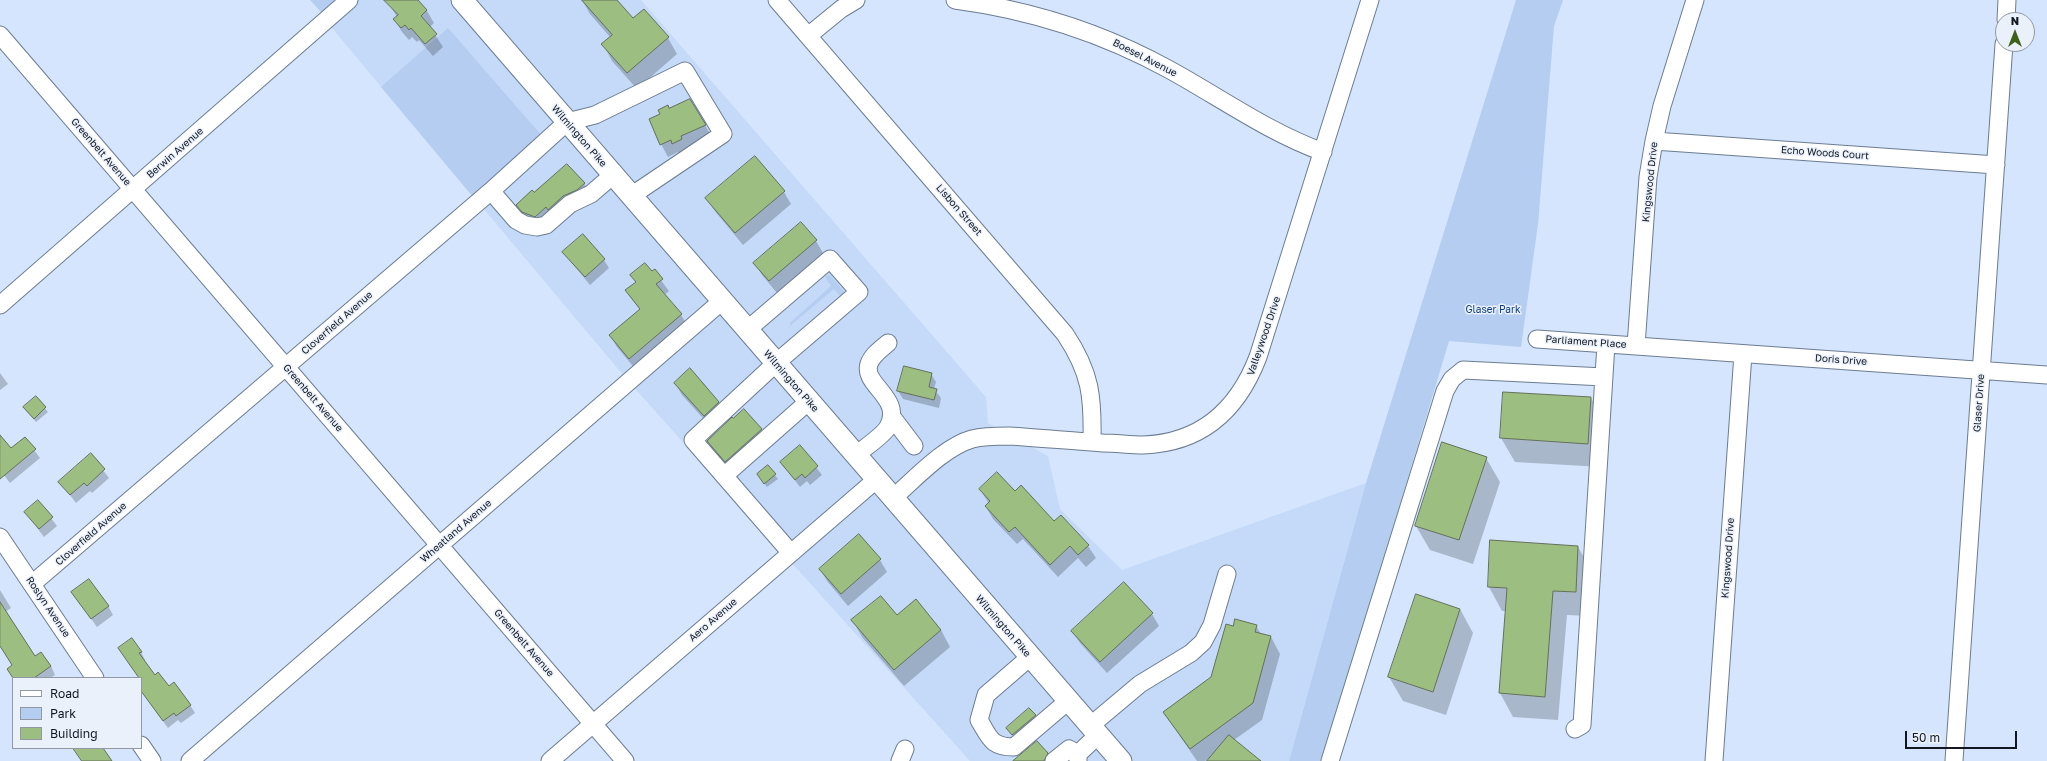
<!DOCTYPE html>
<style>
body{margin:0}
#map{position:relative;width:2047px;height:761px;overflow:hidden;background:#d4e5fd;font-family:"Golos Text",sans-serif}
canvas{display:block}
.legend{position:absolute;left:12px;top:677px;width:130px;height:72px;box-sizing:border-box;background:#eaf1fb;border:1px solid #9399a3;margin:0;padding:5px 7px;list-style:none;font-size:12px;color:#11161f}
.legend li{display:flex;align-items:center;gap:8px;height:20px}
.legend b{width:20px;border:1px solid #9399a3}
.north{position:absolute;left:1995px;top:12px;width:40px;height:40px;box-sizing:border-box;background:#eaf1fb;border:1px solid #9399a3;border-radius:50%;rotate:0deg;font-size:11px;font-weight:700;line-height:16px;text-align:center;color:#11161f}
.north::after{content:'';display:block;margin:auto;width:14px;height:18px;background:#3e6118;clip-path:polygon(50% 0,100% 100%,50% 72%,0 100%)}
.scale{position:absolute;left:1905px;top:731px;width:112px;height:18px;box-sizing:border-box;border:2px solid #11161f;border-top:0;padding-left:5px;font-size:12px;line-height:14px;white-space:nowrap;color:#11161f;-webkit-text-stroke:3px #eaf1fb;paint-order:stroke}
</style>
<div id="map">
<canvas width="2047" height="761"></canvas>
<ul class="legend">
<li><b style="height:5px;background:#fff"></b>Road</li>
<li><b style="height:11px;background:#b4cdf1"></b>Park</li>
<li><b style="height:11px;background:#9dbe81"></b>Building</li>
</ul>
<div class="north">N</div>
<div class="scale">50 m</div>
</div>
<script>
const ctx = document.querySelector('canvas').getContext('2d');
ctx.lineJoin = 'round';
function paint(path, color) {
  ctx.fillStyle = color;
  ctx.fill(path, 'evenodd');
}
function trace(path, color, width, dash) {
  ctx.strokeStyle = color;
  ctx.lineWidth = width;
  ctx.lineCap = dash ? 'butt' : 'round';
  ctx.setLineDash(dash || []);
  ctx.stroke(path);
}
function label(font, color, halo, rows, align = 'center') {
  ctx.font = font + ' "Golos Text",sans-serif';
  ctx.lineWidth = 3;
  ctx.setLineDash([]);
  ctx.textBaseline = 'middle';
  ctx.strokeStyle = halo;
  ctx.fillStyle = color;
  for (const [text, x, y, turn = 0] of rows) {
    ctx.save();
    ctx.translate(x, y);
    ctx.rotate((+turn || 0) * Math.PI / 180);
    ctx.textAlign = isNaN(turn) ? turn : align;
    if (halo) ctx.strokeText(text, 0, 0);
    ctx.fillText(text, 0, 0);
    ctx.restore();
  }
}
paint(new Path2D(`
 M349,0H641L986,397L988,423L1048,456L1060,509L1122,570L1366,483L1289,761H970L629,382L326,21Z`), '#c4daf8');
paint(new Path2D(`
 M310,0H338L323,14Z
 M1516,0H1563L1554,26L1538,224L1521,347L1449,341L1323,761H1289L1366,483Z
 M448,28L542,136L473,197L381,87Z
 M827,275L831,276L845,293L841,297L834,289L790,326V323L831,286L825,277Z`), '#b4cdf1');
paint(new Path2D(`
 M394,0H417L427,11L434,23L430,27L443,47L433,56L419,40L417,42L412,37L409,40L402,32L394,19L397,17L389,4Z
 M582,0H616L633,20L668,38L677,54L637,89L612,61L603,44L610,37L590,14Z
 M690,100L712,137L680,156L678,152L668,157L661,144L669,109Z
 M584,183L591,196L531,225L517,205L534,194Z
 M784,192L791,204L743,245L714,210L707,198Z
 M801,223L816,241L823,253L777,293L762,275L755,263Z
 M583,235L604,260L609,268L590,285L563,252Z
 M654,271L669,291L664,295L681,315L688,326L636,370L617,347L610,335L640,310L626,291L636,283L632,275L652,273Z
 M690,369L705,385L725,416L712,428L682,395L675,383Z
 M0,373L8,384L0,390Z
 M931,374L936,382L934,389L941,398L939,408L903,399L898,391Z
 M36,397L48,412L36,422L24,407Z
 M1591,398L1604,422L1602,467L1515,462L1501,438Z
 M761,430L768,442L733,474L716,454L708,441Z
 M0,436L11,449L25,438L40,458L10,483L0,470Z
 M800,446L822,475L810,485L807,481L800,487L781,462Z
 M91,455L109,478L92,493L90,491L76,503L60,482Z
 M1486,458L1500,482L1473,564L1430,550L1416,526Z
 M768,466L778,479L767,487L760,478Z
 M980,489L1015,492L1054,522L1061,516L1088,546L1096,558L1086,567L1078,558L1058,577L1023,539L1017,544L993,519L986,507L989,504Z
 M38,501L57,526L44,537L25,512Z
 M1578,547L1592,571L1589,616L1567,615L1558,720L1513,717L1500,693L1506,611H1502L1489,587Z
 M880,560L887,572L848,606L827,581L820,569Z
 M0,590L11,608L5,612L35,657L41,653L51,666L55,675L50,678H14L13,666L0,645Z
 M73,593L108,606L113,615L97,627Z
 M1460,609L1473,633L1446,715L1403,701L1389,677Z
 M1152,614L1159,626L1107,673L1080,643L1072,631Z
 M897,617L941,630L950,647L904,686L862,637L853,621Z
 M1256,626L1261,634L1271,637L1280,654L1262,720L1234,740L1257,761H1209L1211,757L1205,761H1197L1164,713L1212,678L1234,628Z
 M119,648L141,652L145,660L144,661L155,676L190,705L195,713L181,723L178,720L168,728L141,691V678Z
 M1029,709L1040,724L1018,743L1007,728Z`), '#0003');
const building = new Path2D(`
 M384,0H418L427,10L421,16L437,34L425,44L411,28L409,30L405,25L401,28L393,19L398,15Z
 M582,0H617L633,18L644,9L669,37L627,73L601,44L612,35Z
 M690,99L706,125L681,136L682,139L672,144L671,140L660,145L649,119L660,114L658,110L668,105L669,108Z
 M755,156L785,191L735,233L705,198Z
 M567,164L585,183L577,190L563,196L548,210L546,207L535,217L522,212L516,205L532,190L534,192Z
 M801,222L817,240L769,281L753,263Z
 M583,234L605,259L585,277L562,252Z
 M645,263L652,271L655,269L663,279L656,284L682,314L629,359L609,335L640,309L625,290L636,282L630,275Z
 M904,366L932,373L929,387L937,389L934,400L897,391Z
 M690,368L719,402L704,416L674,383Z
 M1503,392L1591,397L1588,444L1500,438Z
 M36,396L46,407L34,419L23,407Z
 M744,409L762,429L725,462L707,441L732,417L733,418Z
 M0,435L11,448L25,437L36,449L0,479Z
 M1442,442L1487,457L1459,540L1415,526Z
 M800,445L818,466L805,478L802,474L795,480L780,462Z
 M91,453L105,469L87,486L84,483L70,495L58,482Z
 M768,465L776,474L764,484L757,474Z
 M997,472L1015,491L1021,485L1054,521L1061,515L1089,545L1078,555L1070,546L1050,565L1015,527L1009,532L985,506L990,501L979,489Z
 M38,500L53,517L39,529L24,512Z
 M859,534L881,559L841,594L819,569Z
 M1490,540L1578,546L1576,592L1553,591L1545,697L1499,693L1507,588L1488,587Z
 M89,579L109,606L91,619L71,592Z
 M1124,582L1153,613L1100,662L1071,631Z
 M1416,594L1460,609L1433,692L1388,677Z
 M881,596L897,615L916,599L941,630L894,670L851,620Z
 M0,602L35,656L41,652L51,666L34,678H13L7,669L12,665L0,646Z
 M1235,619L1257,625L1255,632L1271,636L1253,703L1190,749L1163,712L1211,677L1226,624L1233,626Z
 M132,638L142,652L139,653L155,675L158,672L169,686L174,682L191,705L176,716L174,713L163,721L141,691V678H139L118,648Z
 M1029,708L1036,715L1012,735L1006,728Z
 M1229,735L1261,761H1207Z
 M1037,741L1048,753L1044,761H1013Z
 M73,748H103L112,761H82Z`);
paint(building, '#9dbe81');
trace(building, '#64715a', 1);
const minor = new Path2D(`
 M777,0L1065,334C1091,373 1093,397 1092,442
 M955,0C1031,10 1103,33 1170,70C1221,98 1268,132 1323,152
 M2006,20L2007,0
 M0,35L625,761
 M808,36L841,9L856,0
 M1654,141L1996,165
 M491,191L516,220L525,225L537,227L546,225L570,204L591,194L613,175
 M0,305L349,0
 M747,330L830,259L859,292L776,363L693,440L791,553
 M1537,339L2047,375
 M1636,346L1648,177L1654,141L1662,106L1695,0
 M892,417L914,446
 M856,455C864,448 883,436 888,427C904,398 862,385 869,364C872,355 881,349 888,343
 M724,476L809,401
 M893,498C915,479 944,447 972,439C984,436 997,436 1009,436C1041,438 1072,441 1103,443C1116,443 1130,445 1143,445C1202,443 1238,409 1258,357L1370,0
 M0,537L95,678
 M32,584L491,191L567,122L595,115L685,71L723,134L631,196
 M1030,657L986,695L979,720C990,738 991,747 1014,747L1068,701
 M1090,726L1140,684L1191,653L1203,642L1212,625L1227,574
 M1575,729L1582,725L1606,344
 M141,745L152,761
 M190,761L722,301
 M550,761L877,479
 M900,761L905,749
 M1054,761L1069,749L1078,754
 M1078,761V754L1098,735
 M1330,761L1445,391L1452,379L1463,370L1604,377
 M1714,761L1743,354
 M1954,761L2004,44`);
const major = new Path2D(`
 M462,0L1121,761`);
trace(minor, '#6c7c91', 19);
trace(major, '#6c7c91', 23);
trace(minor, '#fff', 17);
trace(major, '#fff', 21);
label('10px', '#11161f', '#eaf1fb', [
 ["Boesel Avenue",1145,58,27],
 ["Wilmington Pike",579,136,49],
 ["Greenbelt Avenue",101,152,49],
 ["Berwin Avenue",175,153,-41],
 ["Echo Woods Court",1825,153,4],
 ["Kingswood Drive",1650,182,-84],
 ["Lisbon Street",959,210,49],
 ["Cloverfield Avenue",337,323,-41],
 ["Valleywood Drive",1264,336,-71],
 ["Parliament Place",1586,342,4],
 ["Doris Drive",1841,360,4],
 ["Wilmington Pike",791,381,49],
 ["Greenbelt Avenue",313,398,49],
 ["Glaser Drive",1979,403,-86],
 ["Wheatland Avenue",456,531,-41],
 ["Cloverfield Avenue",91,534,-41],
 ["Kingswood Drive",1728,558,-86],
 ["Roslyn Avenue",48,607,56],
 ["Aero Avenue",713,620,-41],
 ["Wilmington Pike",1003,626,49],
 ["Greenbelt Avenue",524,643,49]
]);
label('10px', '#0b3e7f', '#eaf1fb', [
 ["Glaser Park",1493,310]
]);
</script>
